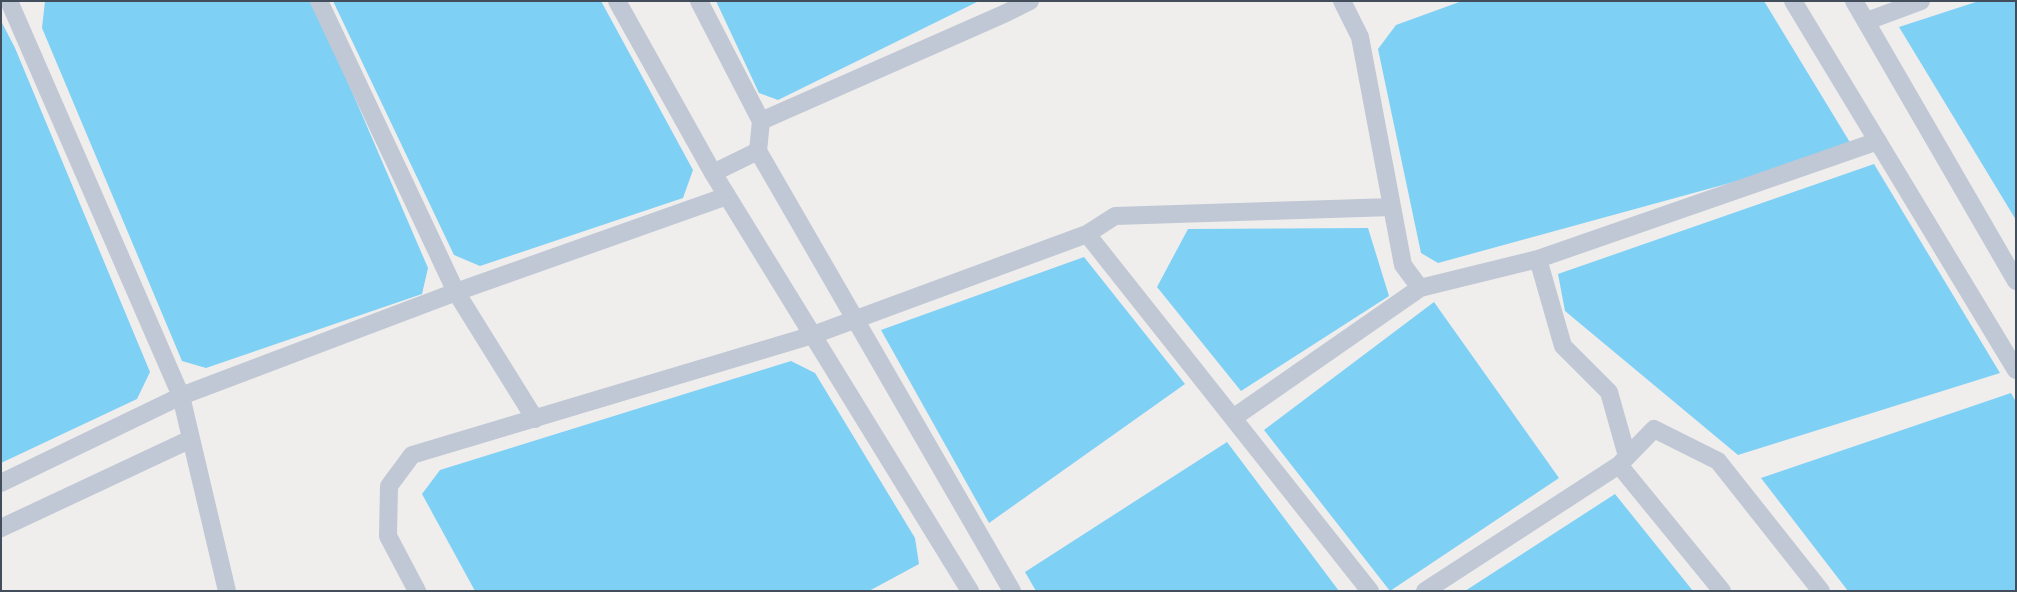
<!DOCTYPE html>
<style>
body{margin:0}
#map{position:relative;width:2017px;height:592px;overflow:hidden;background:#f0eded;font-family:"PT Sans Narrow",sans-serif}
canvas{display:block}
.frame{position:absolute;inset:0;border:2px solid #434e5c;pointer-events:none}
</style>
<div id="map">
<canvas width="2017" height="592"></canvas>
<div class="frame"></div>
</div>
<script>
const ctx = document.querySelector('canvas').getContext('2d');
ctx.lineJoin = 'round';
function paint(path, color) {
  ctx.fillStyle = color;
  ctx.fill(path, 'evenodd');
}
function trace(path, color, width, dash) {
  ctx.strokeStyle = color;
  ctx.lineWidth = width;
  ctx.lineCap = dash ? 'butt' : 'round';
  ctx.setLineDash(dash || []);
  ctx.stroke(path);
}
paint(new Path2D(`
 M45,1H313L428,268L422,294L206,368L182,361L42,28Z
 M333,1H601L693,170L683,198L480,266L454,255Z
 M716,1H979L778,100L759,93Z
 M1462,1H1764L1854,149L1438,263L1421,253L1378,49L1396,25Z
 M1979,1H2016V220L1899,27Z
 M1,21L15,48L150,372L137,399L1,463Z
 M1874,164L2000,373L1738,455L1565,311L1558,274Z
 M1368,228L1389,296L1241,391L1157,287L1188,229Z
 M1084,257L1185,384L989,523L881,330Z
 M1434,302L1559,478L1390,591L1264,430Z
 M791,361L815,373L915,538L919,564L869,591H475L422,494L440,470Z
 M2011,393L2016,402V591H1848L1761,478Z
 M1227,442L1339,591H1036L1025,572Z
 M1615,494L1693,591H1465Z`), '#7ed1f5');
trace(new Path2D(`
 M9,1L181,396L227,591
 M319,1L456,292L535,419
 M617,1L713,173L970,591
 M699,1L761,121L758,151L1012,591
 M1342,1L1360,37L1403,265L1420,288L1538,259
 M1793,1L2016,370
 M1854,1L2016,281
 M1867,21L1921,1
 M761,121L1006,13L1030,1
 M713,173L758,151
 M1087,234L1115,216L1392,207
 M1233,418L1420,288
 M1627,456L1609,392L1563,346L1538,259L1878,141
 M1621,463L1654,429L1718,461L1821,591
 M1,483L181,396L456,292L727,196
 M1,528L191,439
 M417,591L388,536L389,486L412,455L813,335L1087,234L1370,591
 M1425,591L1619,465L1722,591`), '#bfc8d4', 18);
</script>
